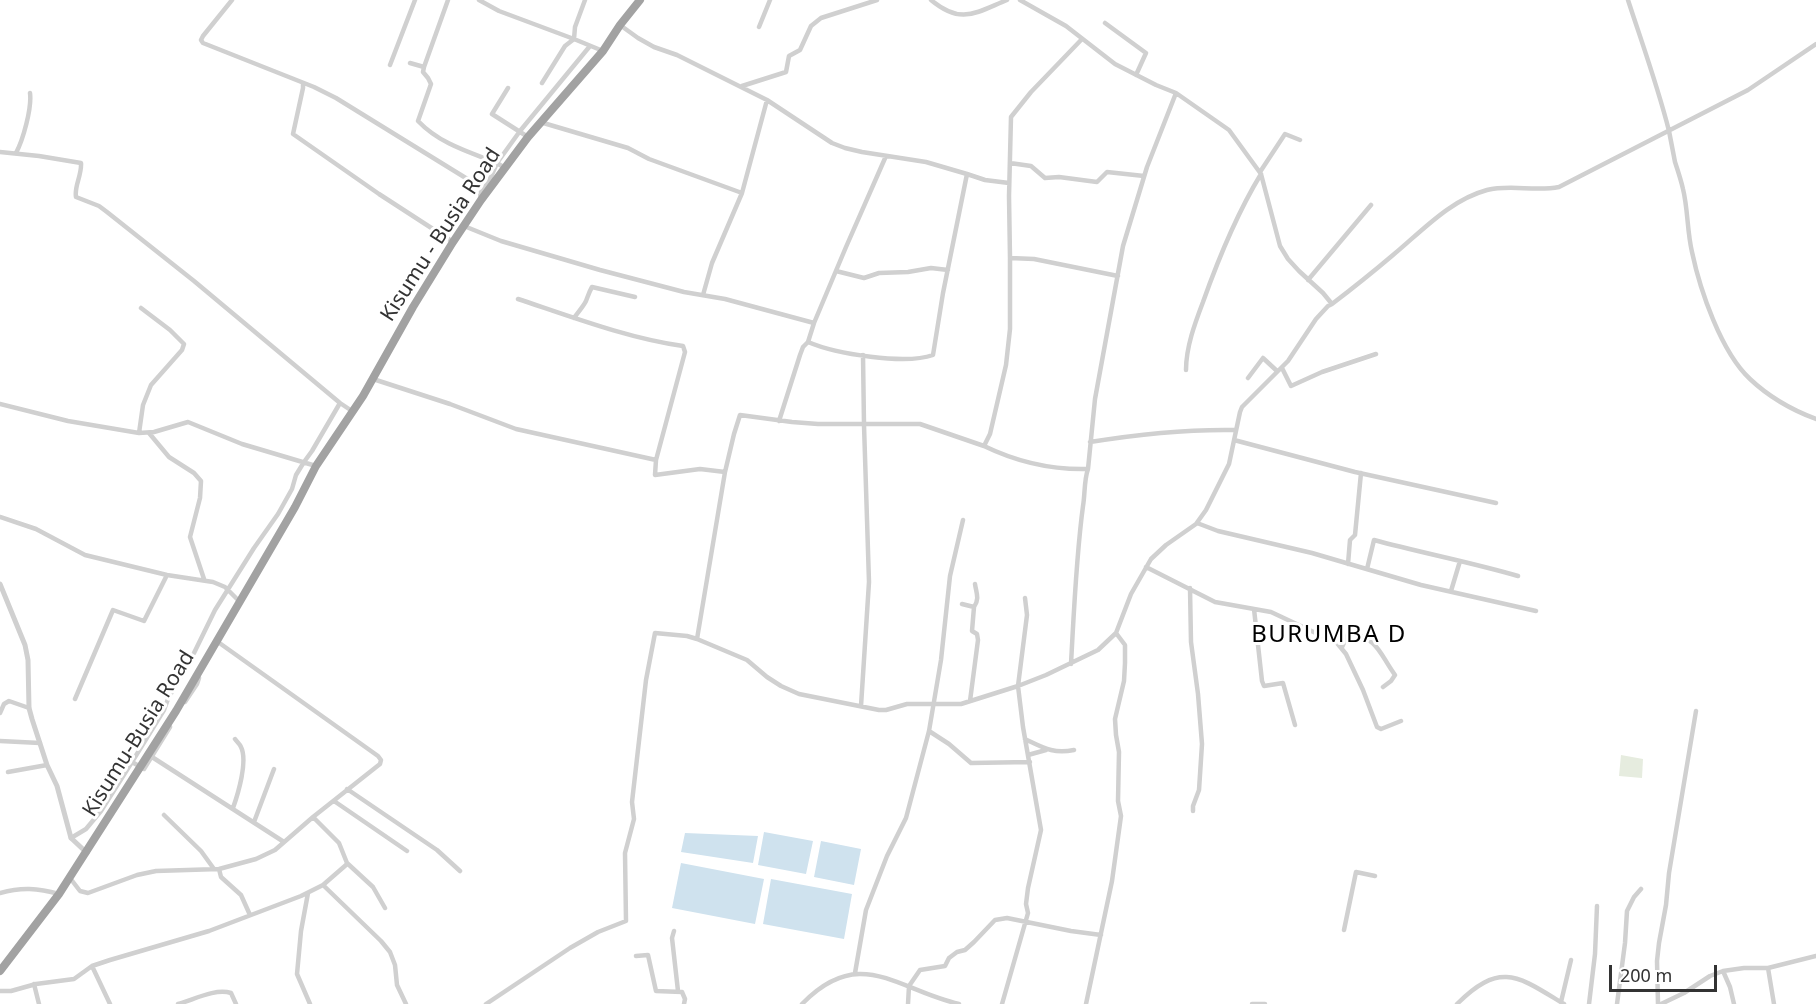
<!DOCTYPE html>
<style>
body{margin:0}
#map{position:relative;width:1816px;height:1004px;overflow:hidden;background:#fff;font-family:"Noto Sans",sans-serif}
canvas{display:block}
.scale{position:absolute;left:1609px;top:965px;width:108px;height:27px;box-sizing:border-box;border:3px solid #333;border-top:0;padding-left:8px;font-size:18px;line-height:21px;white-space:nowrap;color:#333;-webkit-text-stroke:4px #fff;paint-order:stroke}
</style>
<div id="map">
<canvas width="1816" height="1004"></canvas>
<div class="scale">200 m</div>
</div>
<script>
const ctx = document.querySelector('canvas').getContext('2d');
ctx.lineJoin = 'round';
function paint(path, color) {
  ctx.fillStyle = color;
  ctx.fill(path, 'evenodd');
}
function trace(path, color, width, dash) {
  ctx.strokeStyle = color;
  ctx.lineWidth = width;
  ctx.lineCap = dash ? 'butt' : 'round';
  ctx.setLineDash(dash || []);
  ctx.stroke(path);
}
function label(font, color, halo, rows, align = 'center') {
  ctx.font = font + ' "Noto Sans",sans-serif';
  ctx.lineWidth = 6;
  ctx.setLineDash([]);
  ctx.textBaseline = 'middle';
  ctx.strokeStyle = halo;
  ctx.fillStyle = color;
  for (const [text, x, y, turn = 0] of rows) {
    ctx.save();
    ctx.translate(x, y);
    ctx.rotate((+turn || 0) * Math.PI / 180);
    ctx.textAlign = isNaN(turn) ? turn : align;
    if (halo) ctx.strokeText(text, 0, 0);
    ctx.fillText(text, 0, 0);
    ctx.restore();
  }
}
paint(new Path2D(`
 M1621,755L1643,759L1642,778L1619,776Z`), '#e6ecdf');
paint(new Path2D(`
 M764,832L813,841L806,874L758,865Z
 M685,833L758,836L753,863L681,852Z
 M821,841L861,849L854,885L814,877Z
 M681,863L764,879L755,924L672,908Z
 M771,879L852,894L844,939L763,924Z`), '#cfe2ee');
trace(new Path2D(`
 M232,0L203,36L201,40L203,43L314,87L336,98L469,180L483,190L480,193L481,200
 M448,0L424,67L423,72L428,78L431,84L418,121C440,144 469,152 497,163L505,168
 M479,0L499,11L574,39L603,51
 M931,0C961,25 975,13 1007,0
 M1628,0C1642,43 1658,87 1669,131C1671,141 1673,152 1675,162C1678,171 1681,180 1683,189C1688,209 1687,231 1692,252C1700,290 1721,352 1750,379C1769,397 1792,410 1816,419
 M1105,23L1146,53L1136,75
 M620,25L638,38L654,47L677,55L767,100L832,143L845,148L862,152L926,162L967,174
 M759,27L770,0
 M410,63L424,67
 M390,65L415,0
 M303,83V88L293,134L379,194L453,242
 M542,83L565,46L574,39L575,27L585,0
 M742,86L786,72L789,56L800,50L811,26L821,18L877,0
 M508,88L492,114L528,137
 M540,122L628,148L649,159L742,193
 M0,152L39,156L81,163C82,175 74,186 76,197L99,206L107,212L194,281L340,403L352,411
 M16,153C23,140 32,108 30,93
 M1010,163L1031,166L1045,178L1059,177L1097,182L1107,172L1144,176
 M1260,172L1285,134L1300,140
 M483,190L490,179L497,163L520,131L590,46
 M464,226L501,241L600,270L684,292L725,299L814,323L846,247L886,156
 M1010,258L1034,259L1118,276
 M836,271L864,278L879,273L908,272L931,268L948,270
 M1308,280L1371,205
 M703,295L712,263L742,193L767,100
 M518,299C569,316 630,339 683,346L685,352L656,460L655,475L700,469L725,472
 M1332,304C1353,288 1373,272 1393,255C1422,231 1450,200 1487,190C1511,184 1535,192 1559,187L1748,90L1816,44
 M574,318C578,312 583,307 586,301C588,296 589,292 592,287L635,297
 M808,342L814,323
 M1282,368L1291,386L1322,372L1376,354
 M1186,370C1186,347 1195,323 1203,302C1219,257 1236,215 1261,174
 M1248,378L1263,358L1277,371
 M373,379L450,404L516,429L656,460
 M0,404L68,421L139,433L154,432L188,422L242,444L316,466
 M779,421L800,355L803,347L808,342C836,354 905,365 933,355L943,293L967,174L985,180L1009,183
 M139,433L143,405L151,385L182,350L184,344L170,330L141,308
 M149,433L169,457L194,473L201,481L200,498L190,537L204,579
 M1234,440L1355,472L1496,503
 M1090,442C1139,434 1187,429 1236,430
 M984,446C1017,462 1051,470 1088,469
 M0,517L36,529L85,555L167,575L213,582L225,587L239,601
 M1197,523L1218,531L1312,553L1421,585L1536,611
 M1348,564L1350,540L1355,535L1361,473
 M1146,567L1215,602L1271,612L1337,643L1346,654L1363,690L1377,727L1381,729L1401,721
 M1367,569L1374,540C1422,553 1470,562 1518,576
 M1190,588L1191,642L1198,694L1202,744L1199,790L1193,806V811
 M1451,591L1460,561
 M962,604L974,607L972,631L977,634L978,640L970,701
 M974,607C980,599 976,592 975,584
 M1254,609L1262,681L1264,686L1283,683L1295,725
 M697,639L725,472L734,434L740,415L792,422L818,424H920L984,446L990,434L1006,365L1010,329V258L1009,196L1011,117L1031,92L1082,39
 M1342,647L1349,632C1379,639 1379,653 1395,675L1391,681L1383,687
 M1071,664C1074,611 1076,558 1083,506C1085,495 1084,480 1088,469L1095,399L1123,246L1147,167L1176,93
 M75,699L113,610L144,621L167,575
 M185,702L197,684L199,678L196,677
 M861,706L869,582L864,425L863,355
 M0,713L4,704L9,701L29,708
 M170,727L144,769L132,762L164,710L168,699L194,653L215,610L254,548L278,514L292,489L296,475L304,462L312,451L340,403
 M929,731L949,744L971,763L1030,762
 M1025,739C1044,748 1053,754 1074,750
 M0,741L40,743
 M1028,755L1046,750
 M152,757L284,842
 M8,772L47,765
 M347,789L437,850L460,871
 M334,801L407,851
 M233,808C238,794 248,761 241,747C240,744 237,742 235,739
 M164,815L201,851L214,869
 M254,822L274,769
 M71,838L86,829L101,811L132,762
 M347,863L373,887L385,908
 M219,869L221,877L241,895L250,915
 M70,878L80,891L88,893L137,875L156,871L219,869L256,859L275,850L313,817L380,764L381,760L378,756L218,642
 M323,885L381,941L390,952L395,965L397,985L406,1004
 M0,893C21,887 38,888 59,894
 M308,893L301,931L297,974L310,1004
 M1344,930L1356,872L1375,876
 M674,931L672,938L678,991
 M636,956L648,955L656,991L682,992L685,999L684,1004
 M92,966L110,1004
 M1768,968L1774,1004
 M1723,971L1730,987L1734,1004
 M855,973L866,910L887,856L906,818L929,731L941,660L950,576L963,520
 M34,984L39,1004
 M0,991H11L36,984L74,979L92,966L110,960L209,931L301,896L323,885L346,865L347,863L339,843L313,817
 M1561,1002L1571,960
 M178,1004C193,1000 215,988 231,993L236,1004
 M486,1004L570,948L598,932L626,921L625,853L634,819L632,802L646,680L655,633L687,636L697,639L747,660L767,677L781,686L799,694L879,710H886L907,704H961L1018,686L1046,675L1098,650L1116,633L1131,594L1151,559L1166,545L1196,524L1206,510L1229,464L1240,412L1242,407L1288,361L1316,319L1328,306L1332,304L1323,293L1299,271L1288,259L1280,246L1261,174L1229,130L1176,93L1156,85L1115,64L1066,26L1020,0
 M802,1004C860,944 897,990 959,1004
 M908,1004L909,986L920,970L945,966L949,958L957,952L965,950L974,942L995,920L1007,918L1071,931L1101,935
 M1002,1004L1028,913L1026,904L1028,888L1041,830L1023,727L1018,686L1027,615L1025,598
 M1086,1004L1112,881L1121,816L1118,801L1119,752L1116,735L1115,719L1124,681L1125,663V645L1116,633
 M1252,1004H1265
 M1457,1004C1501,960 1519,977 1564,1004
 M1589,1004L1595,954L1597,906
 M1617,1004L1625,943L1627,911L1634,897L1641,889
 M1658,1004L1657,961L1659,943L1666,905L1669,873L1696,711
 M1661,1004L1684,993L1710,976L1723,971L1744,968H1768L1816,956`), '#d0d0d0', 4.5);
trace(new Path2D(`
 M0,584L25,645L28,660L29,708L32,719L47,765L57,786L71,838L87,853`), '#d0d0d0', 5);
trace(new Path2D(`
 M0,971L59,894L176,711L295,507L316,466L363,396L413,307L453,242L481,200L528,137L603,51L620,25L640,0`), '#a2a2a2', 8);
label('21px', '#333', '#fff', [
 ["Kisumu - Busia Road",441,235,-57],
 ["Kisumu-Busia Road",139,734,-58]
]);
ctx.letterSpacing = '1.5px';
label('24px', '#000', '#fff', [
 ["BURUMBA D",1329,635]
]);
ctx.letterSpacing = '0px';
</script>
